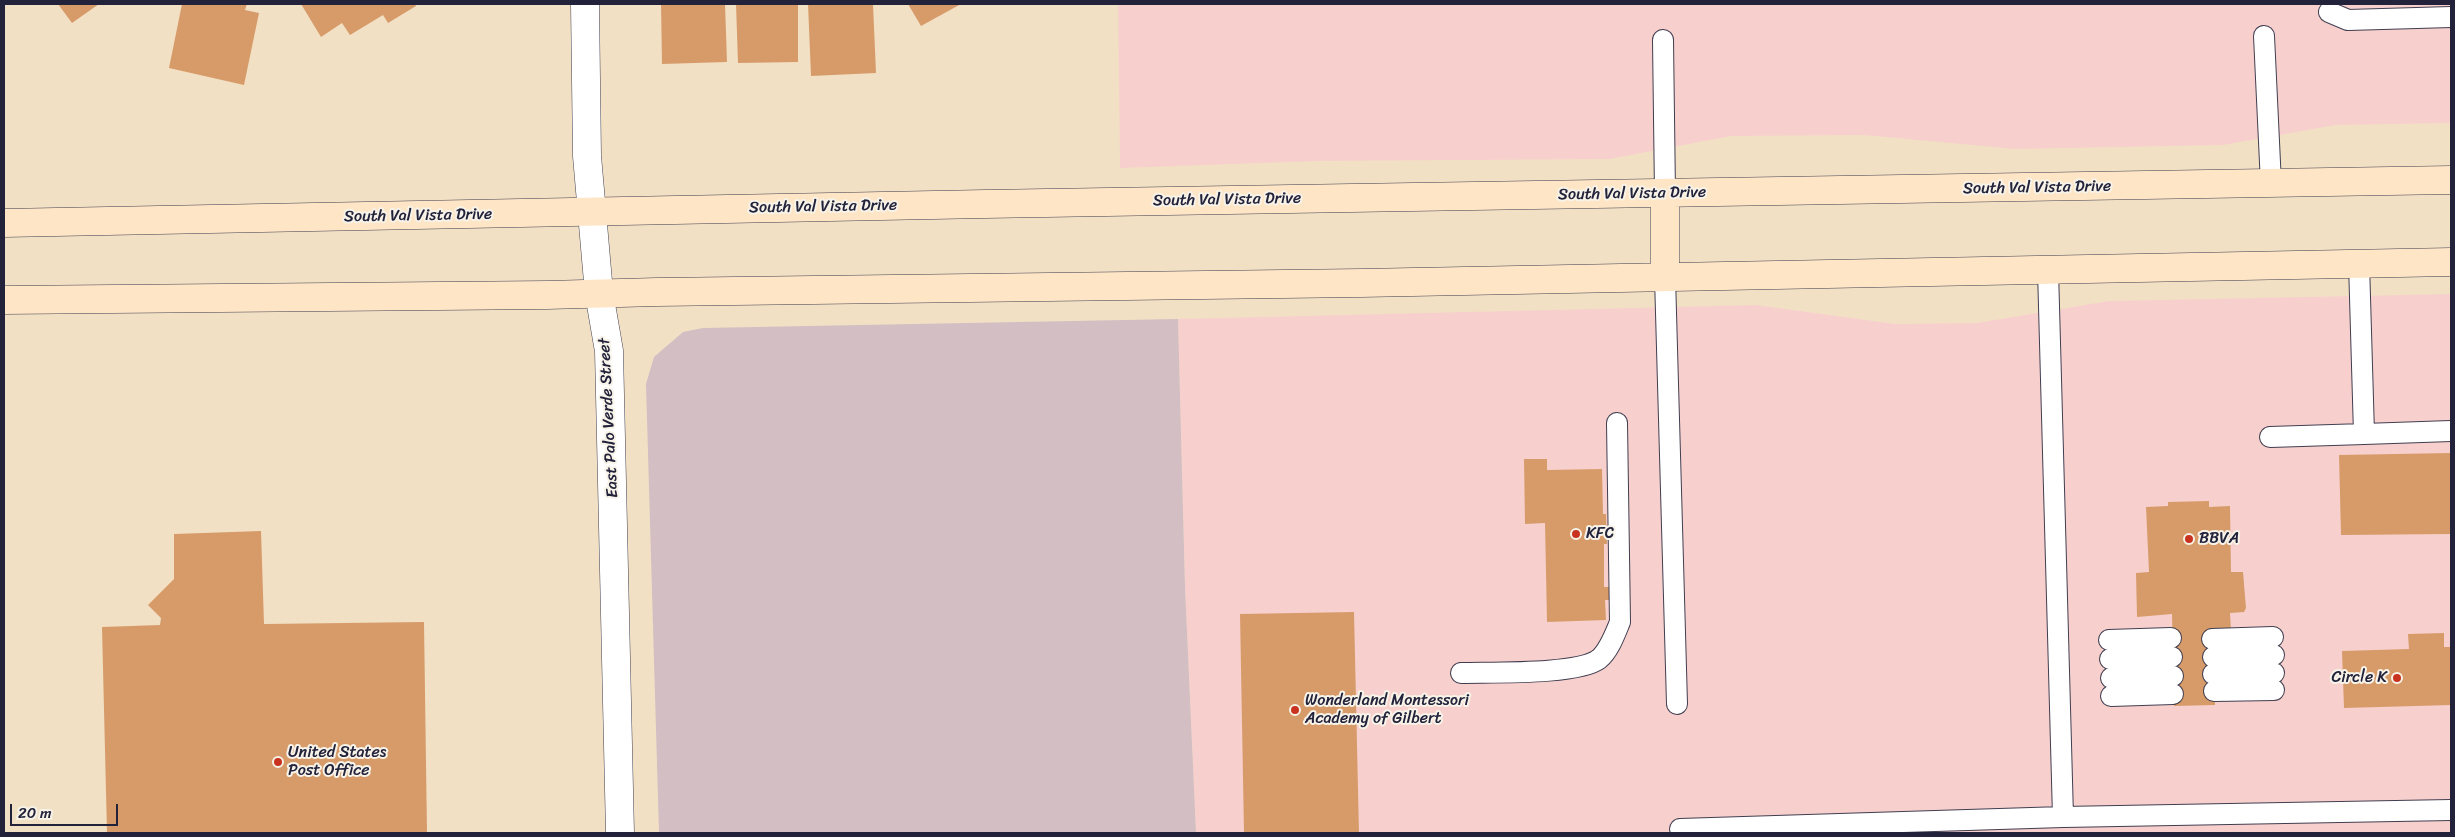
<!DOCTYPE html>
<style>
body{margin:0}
#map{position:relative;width:2455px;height:837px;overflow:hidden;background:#f2e0c4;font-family:Sriracha,sans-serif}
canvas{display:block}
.frame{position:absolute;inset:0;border:5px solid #22223b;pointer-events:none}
.scale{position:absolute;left:10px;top:804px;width:108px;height:22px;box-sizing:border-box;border:2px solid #22223b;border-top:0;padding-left:6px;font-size:15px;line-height:18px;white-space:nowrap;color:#22223b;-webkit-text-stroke:4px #f7f3e8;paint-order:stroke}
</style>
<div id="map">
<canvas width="2455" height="837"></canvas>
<div class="frame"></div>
<div class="scale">20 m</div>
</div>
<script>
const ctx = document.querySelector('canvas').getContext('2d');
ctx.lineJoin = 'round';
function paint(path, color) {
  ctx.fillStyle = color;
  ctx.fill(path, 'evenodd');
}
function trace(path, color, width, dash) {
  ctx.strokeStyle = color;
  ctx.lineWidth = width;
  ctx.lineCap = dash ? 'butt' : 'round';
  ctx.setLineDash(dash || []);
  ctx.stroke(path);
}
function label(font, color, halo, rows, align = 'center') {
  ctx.font = font + ' Sriracha,sans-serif';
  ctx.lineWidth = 4;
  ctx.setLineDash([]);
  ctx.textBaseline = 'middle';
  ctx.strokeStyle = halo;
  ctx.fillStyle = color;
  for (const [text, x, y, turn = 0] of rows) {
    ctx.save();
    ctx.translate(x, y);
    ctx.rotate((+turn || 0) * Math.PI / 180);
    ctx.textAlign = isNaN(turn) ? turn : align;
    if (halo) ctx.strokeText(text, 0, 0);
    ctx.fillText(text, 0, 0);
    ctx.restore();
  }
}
paint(new Path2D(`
 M1118,4H2451V123L2336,125L2223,145L2015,149L1864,135L1731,136L1610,159L1319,161L1120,168Z
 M2451,294V833H1196L1185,587L1178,319L1756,305L1895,324L1977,323L2109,301Z`), '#f7d0cd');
paint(new Path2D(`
 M1178,319L1185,587L1196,833H659L646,384L654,357L683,332L703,328Z`), '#d2bec3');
paint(new Path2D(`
 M58,4H99L72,23Z
 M182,4H247L245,10L259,13L244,85L169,68Z
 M301,4H415L416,6L388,23L383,15L350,35L342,23L321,37Z
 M661,4H725L727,62L662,64Z
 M736,4H798V62L738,63Z
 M808,4H873L876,73L811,76Z
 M908,4H961L921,26Z
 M2451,453V534L2341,535L2339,455Z
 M1524,459H1547V470L1602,469L1603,514H1606L1607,544H1604V587H1609V600H1605L1606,620L1547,622L1545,523L1525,524Z
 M2209,501V507L2230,506L2231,572H2243L2246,608L2244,612L2230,613L2231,631H2213L2215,705L2174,706L2172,614L2137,617L2136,573L2149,572L2146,507L2168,506V502Z
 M261,531L264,624L424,622L427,833H107L102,627L160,625L161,618L148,605L174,579V534Z
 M1354,612L1359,833H1244L1240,614Z
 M2444,633V647H2451V705L2344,708L2342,651L2409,649L2408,634Z`), '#d79b6a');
const service = new Path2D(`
 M2329,12L2348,20L2451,17
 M2264,36L2271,184
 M1663,40L1665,194
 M2359,263L2364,434L2451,431
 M2048,270L2063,817
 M1665,277L1677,704
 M2270,437L2364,434
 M2212,639L2273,637
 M2109,640L2171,638
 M2213,657L2274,655
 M2110,659L2172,657
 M1461,673C1491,672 1578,675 1599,659C1609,651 1615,634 1620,622L1617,423
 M2213,674L2274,673
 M2111,678L2173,676
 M2214,691L2274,690
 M2111,696L2173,694
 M1680,829L2063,817L2451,810`);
const minor = new Path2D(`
 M585,4L587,156L599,293L609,351L620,833`);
const secondary = new Path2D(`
 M1665,194V277
 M4,223L985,204L2451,180
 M4,300L547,295L657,292L1361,283L2451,262`);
trace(service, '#413e50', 22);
trace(minor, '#413e50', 29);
trace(secondary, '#413e50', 29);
trace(service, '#fff', 20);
trace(minor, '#fff', 28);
trace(secondary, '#fde5c5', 28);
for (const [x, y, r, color] of [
 [1576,534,5,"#c8321e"],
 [2189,539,5,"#c8321e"],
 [2397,678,5,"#c8321e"],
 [1295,710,5,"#c8321e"],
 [278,762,5,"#c8321e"]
]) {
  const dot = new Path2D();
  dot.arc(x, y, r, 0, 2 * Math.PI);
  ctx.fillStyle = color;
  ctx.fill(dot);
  trace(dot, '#f7f3e8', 2);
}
label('16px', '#22223b', '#f7f3e8', [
 ["South Val Vista Drive",2037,188,-1],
 ["South Val Vista Drive",1632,194,-1],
 ["South Val Vista Drive",1227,200,-1],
 ["South Val Vista Drive",823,207,-1],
 ["South Val Vista Drive",418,216,-1],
 ["East Palo Verde Street",609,418,-93]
]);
label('16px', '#22223b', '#f7f3e8', [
 ["KFC",1586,534],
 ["BBVA",2199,539],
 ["Circle K",2387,678,"right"],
 ["Wonderland Montessori",1305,701],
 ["Academy of Gilbert",1305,719],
 ["United States",288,753],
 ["Post Office",288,771]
], 'left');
</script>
